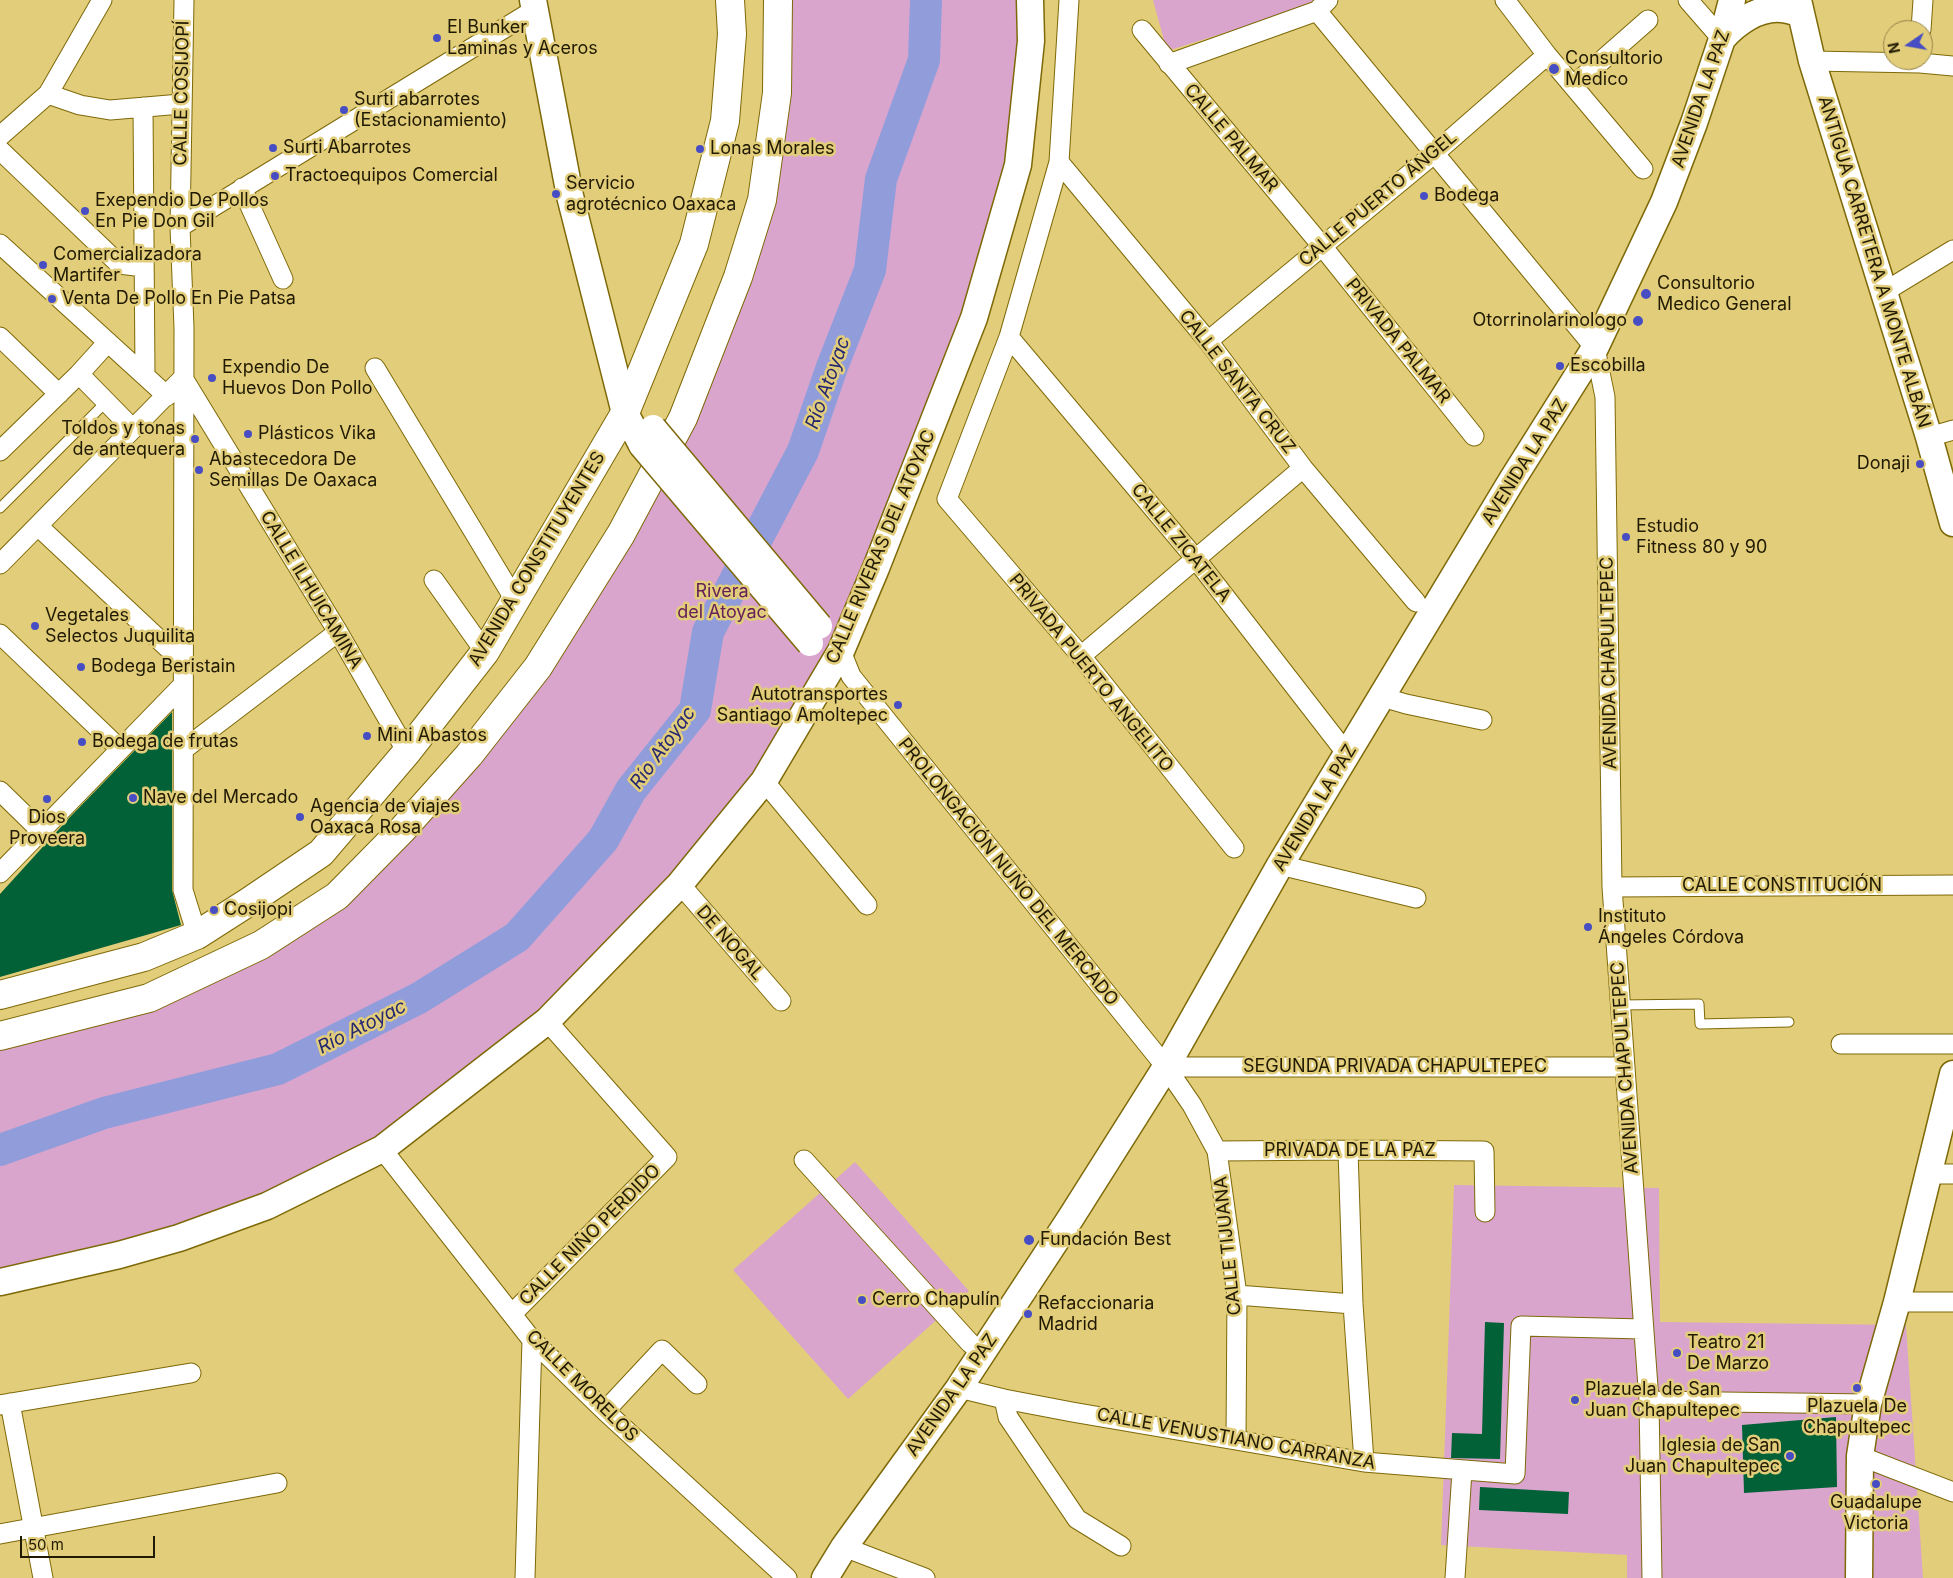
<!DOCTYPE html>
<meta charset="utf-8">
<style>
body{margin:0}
#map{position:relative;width:1953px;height:1578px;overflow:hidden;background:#e2cd7a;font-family:Inter,sans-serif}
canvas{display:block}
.north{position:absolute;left:1883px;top:20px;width:50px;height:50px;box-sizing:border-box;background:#e2cd7a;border:1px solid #95854a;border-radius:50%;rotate:258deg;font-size:14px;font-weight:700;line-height:20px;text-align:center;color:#211a02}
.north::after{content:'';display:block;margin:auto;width:18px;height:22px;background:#474dc2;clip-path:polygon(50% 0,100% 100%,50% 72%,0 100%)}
.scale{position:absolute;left:20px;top:1536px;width:135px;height:22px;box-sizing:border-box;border:2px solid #211a02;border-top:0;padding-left:6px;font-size:15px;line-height:18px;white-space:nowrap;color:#211a02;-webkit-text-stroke:4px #e2cd7a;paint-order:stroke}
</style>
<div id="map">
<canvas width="1953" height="1578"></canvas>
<div class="north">N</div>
<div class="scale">50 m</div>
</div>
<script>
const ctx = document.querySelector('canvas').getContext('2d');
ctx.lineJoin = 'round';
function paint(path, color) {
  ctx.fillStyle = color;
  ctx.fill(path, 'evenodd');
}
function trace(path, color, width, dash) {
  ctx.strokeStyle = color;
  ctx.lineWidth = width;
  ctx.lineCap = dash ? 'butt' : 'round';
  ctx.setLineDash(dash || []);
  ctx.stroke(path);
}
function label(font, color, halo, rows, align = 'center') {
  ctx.font = font + ' Inter,sans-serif';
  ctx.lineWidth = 5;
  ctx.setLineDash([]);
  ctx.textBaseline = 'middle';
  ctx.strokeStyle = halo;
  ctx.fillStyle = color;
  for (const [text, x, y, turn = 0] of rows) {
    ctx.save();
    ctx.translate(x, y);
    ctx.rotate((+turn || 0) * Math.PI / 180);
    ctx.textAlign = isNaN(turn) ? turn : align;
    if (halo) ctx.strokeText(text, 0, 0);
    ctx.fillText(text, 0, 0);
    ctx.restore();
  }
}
paint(new Path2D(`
 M777,0H1030L1018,165L841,651L764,781L547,1021L382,1149L179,1238L0,1279V1036L149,998L337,896L538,667L683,418L762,200Z
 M1153,0H1318L1316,4L1167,51Z
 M855,1162L969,1291L848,1399L733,1270Z
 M1454,1185L1659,1188L1660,1322L1906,1325L1923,1578H1627V1555L1441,1545Z`), '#daa5cd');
trace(new Path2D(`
 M0,1150L104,1113L278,1069L419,998L517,937L603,840L631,790L695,710L708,632L803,451L832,367L870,270L881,179L924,60L926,0`), '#919ddb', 32);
paint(new Path2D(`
 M172,712V890L181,925L0,977V894L70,817Z
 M1485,1322L1504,1323L1500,1459L1451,1458L1452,1433L1482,1434Z
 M1836,1417L1837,1487L1744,1493L1742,1425Z
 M1480,1487L1569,1492L1568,1514L1479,1510Z`), '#026136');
const lane = new Path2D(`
 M0,508L106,402
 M1620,1005L1699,1004L1700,1024L1789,1022`);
const street = new Path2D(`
 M184,0L180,227L184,328L183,890L197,935
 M1069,0L1059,162L1009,337L947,499L1081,656L1234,848
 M1505,0L1547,55L1643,169
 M1688,0L1722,39
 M1317,11L1595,348L1605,397L1612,887L1649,1401L1652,1578
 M1142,30L1322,246L1474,436
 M1921,30L1923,0
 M1812,61L1920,63L1953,66
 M1169,64L1317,11L1328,0
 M1574,85L1648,20
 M48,94L80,105L110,110L181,104
 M143,107L145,375
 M0,136L48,94L102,0
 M0,150L119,264L144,267
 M1059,162L1208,341L1303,468L1416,602
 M242,188L283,279
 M180,227L534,10
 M0,244L167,396
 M1884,292L1953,250
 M0,337L59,394
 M1009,337L1195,558L1347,754
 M1208,341L1435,153L1547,55
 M375,368L515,600
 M79,374L108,342
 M1929,437L1953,430
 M0,451L79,374L133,429
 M38,526L184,663
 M0,564L183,378L338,632L407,752
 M434,580L485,652
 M0,634L120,749
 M841,651L851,676L1166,1067L1192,1105L1217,1151L1237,1295L1236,1439
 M1081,656L1303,468
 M1382,697L1406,704L1482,720
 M183,750L338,632
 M764,781L867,905
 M0,791L42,832
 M1280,865L1416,898
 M0,873L182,686
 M680,884L781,1001
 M1612,887L1953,885
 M1841,1044H1953
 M1166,1067H1623
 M382,1149L532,1340L605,1411L787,1578
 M1348,1150L1353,1304L1364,1462
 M1217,1151L1348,1150L1484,1151L1485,1212
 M804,1160L970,1343L982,1353
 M1929,1174H1953
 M1237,1295L1353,1304
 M1897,1302H1953
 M513,1313L667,1157L547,1021
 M959,1388L1004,1399L1072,1412L1364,1462L1515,1474L1521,1326L1643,1329
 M1004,1399L1008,1417L1077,1519L1121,1546
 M1649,1401L1868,1404
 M10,1403L43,1578
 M0,1405L191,1373
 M605,1411L662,1350L697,1384
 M1860,1456L1953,1492
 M0,1534L277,1483
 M844,1547L925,1578
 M525,1578L532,1340
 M1455,1578L1462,1471`);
const secondary = new Path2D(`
 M533,0L570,196L625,413L642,445
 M1798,0L1812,61L1929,437L1953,523
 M1722,39C1736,23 1758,7 1781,9C1787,9 1794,12 1800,13
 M0,1282L119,1255L179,1238L267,1206L382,1149L547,1021L680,884L764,781L841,651L876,568L974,318L1018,165L1031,41L1030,0
 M825,1578L844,1547L959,1388L1070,1219L1166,1067L1280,865L1512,480L1595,348L1664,202L1694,123L1722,39L1732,0
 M1859,1578L1860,1456L1868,1404L1897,1302L1953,1074`);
const primary = new Path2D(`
 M0,995L144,957L197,935L247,903L321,853L407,752L485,652L625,413L694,244L725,121L732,34L730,0
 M0,1036L149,998L261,945L337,896L402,830L469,755L538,667L621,534L683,418L738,277L762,200L777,93L778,0`);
trace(lane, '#7e6908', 11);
trace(street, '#7e6908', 21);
trace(secondary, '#7e6908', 29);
trace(primary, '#7e6908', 30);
trace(lane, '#fff', 9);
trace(street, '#fff', 19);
trace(secondary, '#fff', 26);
trace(primary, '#fff', 28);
const secondaryBridge = new Path2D(`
 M653,428L819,626
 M642,445L810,643`);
trace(secondaryBridge, '#7e6908', 29, []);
trace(secondaryBridge, '#fff', 26);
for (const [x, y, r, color] of [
 [437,38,5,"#474dc2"],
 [1554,69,6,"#474dc2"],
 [344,110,5,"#474dc2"],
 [273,148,5,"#474dc2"],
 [700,149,5,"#474dc2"],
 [275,176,5,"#474dc2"],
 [556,194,5,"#474dc2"],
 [1424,196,5,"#474dc2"],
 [85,211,5,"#474dc2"],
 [43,265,5,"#474dc2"],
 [1646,294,6,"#474dc2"],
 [52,299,5,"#474dc2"],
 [1638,321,6,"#474dc2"],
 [1560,366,5,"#474dc2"],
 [212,378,5,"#474dc2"],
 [248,434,5,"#474dc2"],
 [195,439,5,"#474dc2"],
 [1920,464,5,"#474dc2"],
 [199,470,5,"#474dc2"],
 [1626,537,5,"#474dc2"],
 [35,626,5,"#474dc2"],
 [81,667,5,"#474dc2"],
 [898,705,5,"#474dc2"],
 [367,736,5,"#474dc2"],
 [82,742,5,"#474dc2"],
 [133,798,5,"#474dc2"],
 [47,799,5,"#474dc2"],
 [300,817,5,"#474dc2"],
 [214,910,5,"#474dc2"],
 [1588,927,5,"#474dc2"],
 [1029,1240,6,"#474dc2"],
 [862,1300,5,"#474dc2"],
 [1028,1314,5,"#474dc2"],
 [1677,1353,5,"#474dc2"],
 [1857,1388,5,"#474dc2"],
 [1575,1400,5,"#474dc2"],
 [1790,1456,5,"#474dc2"],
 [1876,1484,5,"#474dc2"]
]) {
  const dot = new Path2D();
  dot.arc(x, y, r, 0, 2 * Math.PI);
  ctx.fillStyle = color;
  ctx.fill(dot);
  trace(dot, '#e2cd7a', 2);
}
label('18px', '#211a02', '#e2cd7a', [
 ["El Bunker",447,28],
 ["Laminas y Aceros",447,49],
 ["Consultorio",1565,59],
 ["Medico",1565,80],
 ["Surti abarrotes",354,100],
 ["(Estacionamiento)",354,121],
 ["Surti Abarrotes",283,148],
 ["Lonas Morales",710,149],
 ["Tractoequipos Comercial",285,176],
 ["Servicio",566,184],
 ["agrotécnico Oaxaca",566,205],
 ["Bodega",1434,196],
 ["Exependio De Pollos",95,201],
 ["En Pie Don Gil",95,222],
 ["Comercializadora",53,255],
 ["Martifer",53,276],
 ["Consultorio",1657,284],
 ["Medico General",1657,305],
 ["Venta De Pollo En Pie Patsa",62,299],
 ["Otorrinolarinologo",1627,321,"right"],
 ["Escobilla",1570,366],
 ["Expendio De",222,368],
 ["Huevos Don Pollo",222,389],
 ["Toldos y tonas",185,429,"right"],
 ["de antequera",185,450,"right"],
 ["Plásticos Vika",258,434],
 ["Abastecedora De",209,460],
 ["Semillas De Oaxaca",209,481],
 ["Donaji",1910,464,"right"],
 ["Estudio",1636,527],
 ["Fitness 80 y 90",1636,548],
 ["Vegetales",45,616],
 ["Selectos Juquilita",45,637],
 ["Bodega Beristain",91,667],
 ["Autotransportes",888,695,"right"],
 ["Santiago Amoltepec",888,716,"right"],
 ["Mini Abastos",377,736],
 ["Bodega de frutas",92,742],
 ["Nave del Mercado",143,798],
 ["Agencia de viajes",310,807],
 ["Oaxaca Rosa",310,828],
 ["Dios",47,818,"center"],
 ["Proveera",47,839,"center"],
 ["Cosijopi",224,910],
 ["Instituto",1598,917],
 ["Ángeles Córdova",1598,938],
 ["Fundación Best",1040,1240],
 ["Cerro Chapulín",872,1300],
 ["Refaccionaria",1038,1304],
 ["Madrid",1038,1325],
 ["Teatro 21",1687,1343],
 ["De Marzo",1687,1364],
 ["Plazuela de San",1585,1390],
 ["Juan Chapultepec",1585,1411],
 ["Plazuela De",1857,1407,"center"],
 ["Chapultepec",1857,1428,"center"],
 ["Iglesia de San",1780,1446,"right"],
 ["Juan Chapultepec",1780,1467,"right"],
 ["Guadalupe",1876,1503,"center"],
 ["Victoria",1876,1524,"center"]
], 'left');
label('18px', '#211a02', '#e2cd7a', [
 ["CALLE COSIJOPÍ",182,93,-89],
 ["AVENIDA LA PAZ",1701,99,-71],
 ["CALLE PALMAR",1231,138,50],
 ["CALLE PUERTO ÁNGEL",1378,199,-40],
 ["ANTIGUA CARRETERA A MONTE ALBÁN",1874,262,73],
 ["PRIVADA PALMAR",1398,341,51],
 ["CALLE SANTA CRUZ",1237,382,52],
 ["AVENIDA LA PAZ",1525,462,-58],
 ["CALLE ZICATELA",1181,543,51],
 ["CALLE RIVERAS DEL ATOYAC",881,547,-67],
 ["AVENIDA CONSTITUYENTES",537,559,-59],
 ["CALLE ILHUICAMINA",311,590,59],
 ["AVENIDA CHAPULTEPEC",1609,663,-91],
 ["PRIVADA PUERTO ANGELITO",1091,673,51],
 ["AVENIDA LA PAZ",1315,808,-59],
 ["PROLONGACIÓN NUÑO DEL MERCADO",1008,872,51],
 ["CALLE CONSTITUCIÓN",1782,886],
 ["DE NOGAL",730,943,49],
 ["SEGUNDA PRIVADA CHAPULTEPEC",1395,1067],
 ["AVENIDA CHAPULTEPEC",1625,1068,-94],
 ["PRIVADA DE LA PAZ",1350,1151],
 ["CALLE NIÑO PERDIDO",590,1235,-45],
 ["CALLE TIJUANA",1228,1246,-96],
 ["CALLE MORELOS",582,1386,45],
 ["AVENIDA LA PAZ",952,1395,-55],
 ["CALLE VENUSTIANO CARRANZA",1236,1439,10]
]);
label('18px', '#652059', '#e2cd7a', [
 ["Rivera",722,592],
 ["del Atoyac",722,613]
]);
label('italic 19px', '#252870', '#e2cd7a', [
 ["Río Atoyac",828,383,-70],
 ["Río Atoyac",663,748,-54],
 ["Río Atoyac",362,1027,-27]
]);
</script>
